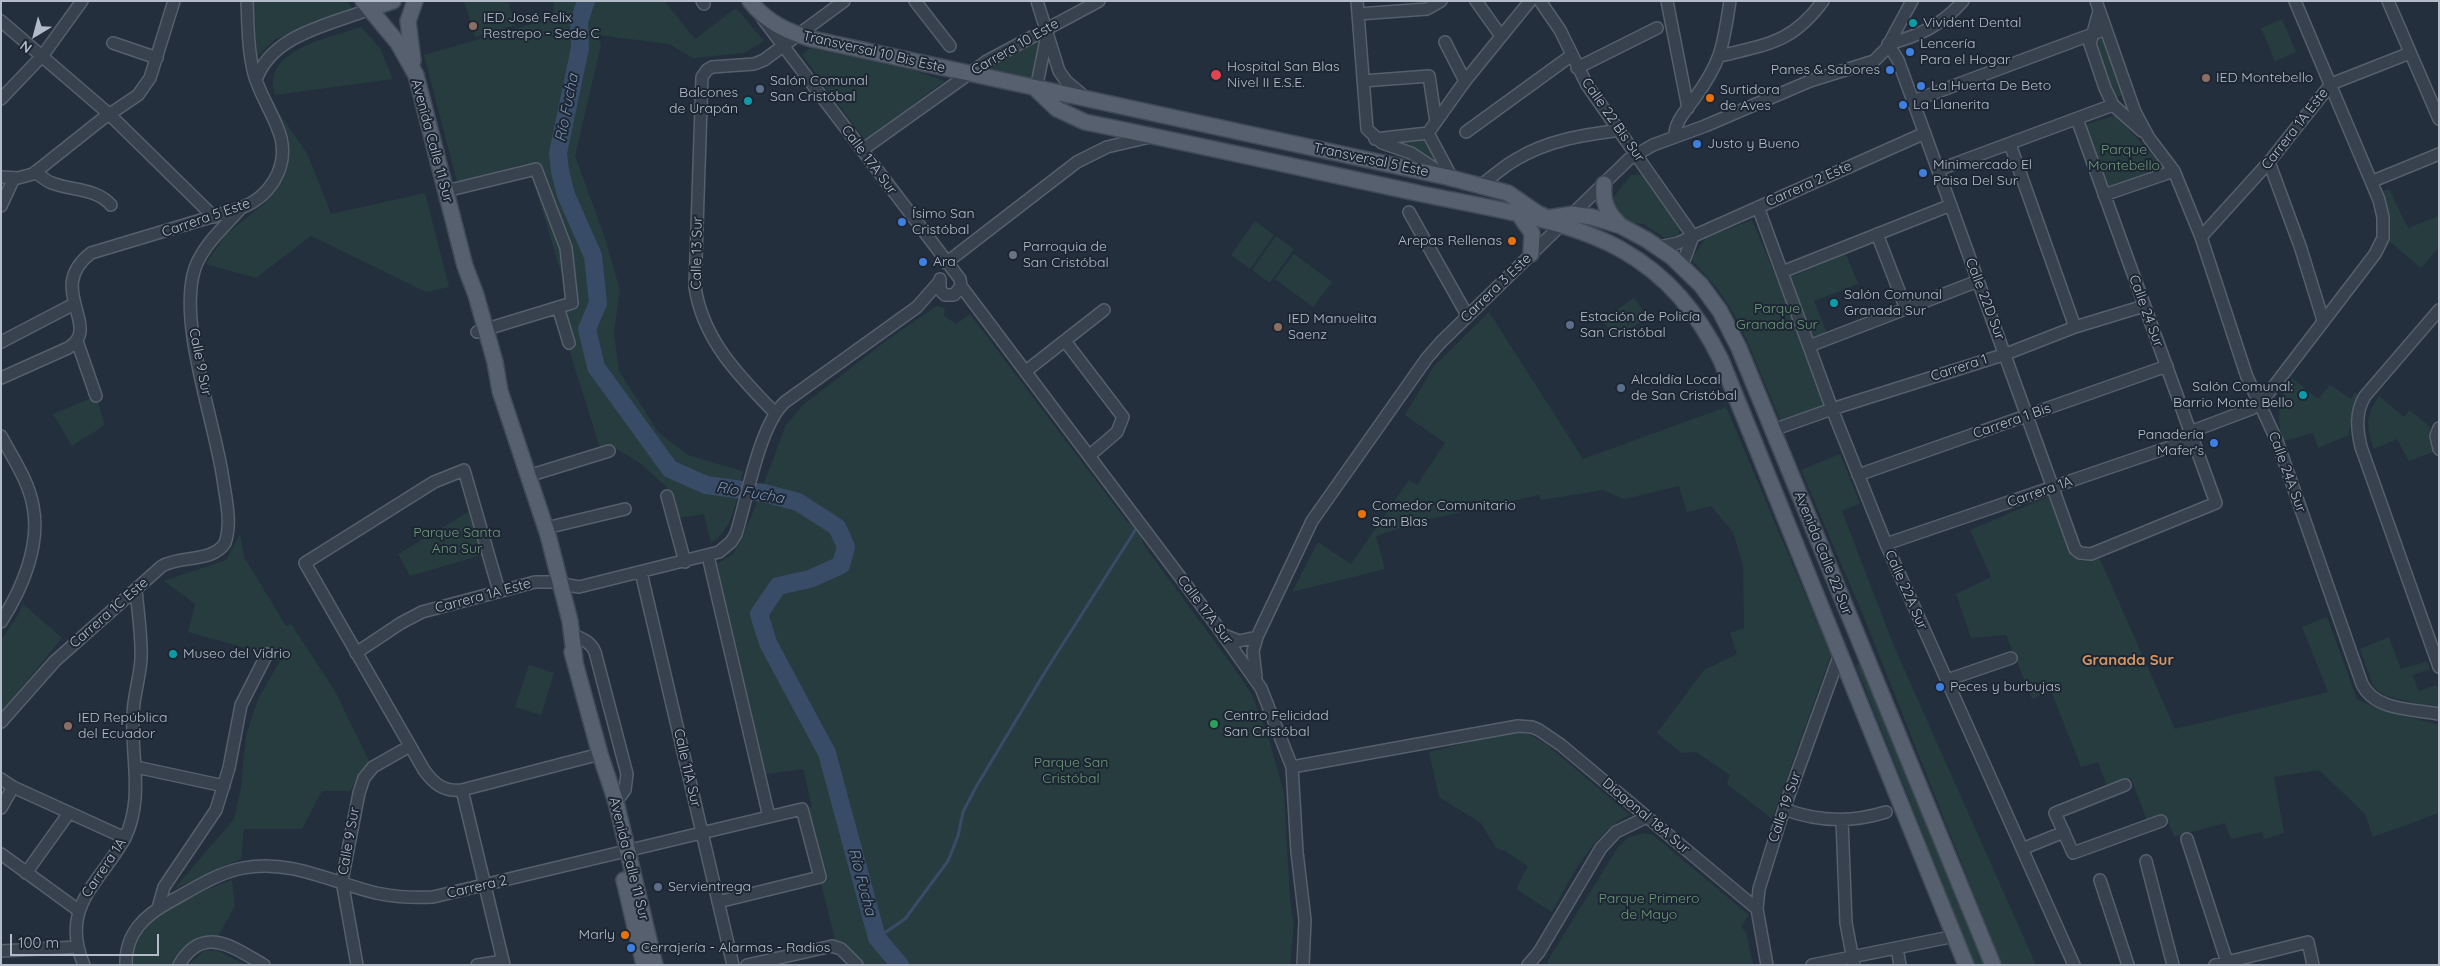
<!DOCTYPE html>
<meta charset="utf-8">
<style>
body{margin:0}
#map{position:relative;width:2440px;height:966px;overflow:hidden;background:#242f3e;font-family:Quicksand,sans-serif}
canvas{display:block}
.frame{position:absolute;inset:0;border:2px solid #b4bcc9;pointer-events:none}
.north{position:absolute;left:10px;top:10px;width:50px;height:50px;-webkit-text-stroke:4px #1d2633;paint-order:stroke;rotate:217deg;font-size:14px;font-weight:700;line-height:20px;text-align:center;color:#b4bcc9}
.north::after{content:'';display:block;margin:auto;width:18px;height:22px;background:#b4bcc9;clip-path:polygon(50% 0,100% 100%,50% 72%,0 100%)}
.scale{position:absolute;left:10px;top:934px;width:149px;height:22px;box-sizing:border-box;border:2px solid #b4bcc9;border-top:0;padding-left:6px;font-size:15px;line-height:18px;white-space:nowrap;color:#b4bcc9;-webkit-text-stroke:4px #1d2633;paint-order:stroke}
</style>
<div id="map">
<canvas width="2440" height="966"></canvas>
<div class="frame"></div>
<div class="north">N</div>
<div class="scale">100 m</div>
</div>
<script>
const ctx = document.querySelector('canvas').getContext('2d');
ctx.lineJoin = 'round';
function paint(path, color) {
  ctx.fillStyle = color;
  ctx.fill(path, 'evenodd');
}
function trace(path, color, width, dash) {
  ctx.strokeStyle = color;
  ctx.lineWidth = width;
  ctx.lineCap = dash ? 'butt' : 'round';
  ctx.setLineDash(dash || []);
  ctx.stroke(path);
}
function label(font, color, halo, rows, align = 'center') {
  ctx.font = font + ' Quicksand,sans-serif';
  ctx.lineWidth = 4;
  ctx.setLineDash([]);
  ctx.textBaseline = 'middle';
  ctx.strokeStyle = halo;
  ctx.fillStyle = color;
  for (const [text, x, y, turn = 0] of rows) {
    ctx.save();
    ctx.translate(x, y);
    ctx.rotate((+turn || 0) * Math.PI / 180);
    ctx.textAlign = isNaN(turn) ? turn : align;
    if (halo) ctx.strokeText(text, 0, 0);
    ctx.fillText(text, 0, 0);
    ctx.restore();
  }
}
paint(new Path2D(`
 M254,1H347L354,10L275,39L257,57Z
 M464,1H508L515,25L475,37Z
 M554,1H664L695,39L736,8L764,41L744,53L693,58L669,44L597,35L601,45L575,156L604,235L620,290L614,333L619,371L659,433L688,455L743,471C737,495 734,530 711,543L704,514L679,518L671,491L640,463L615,448L601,451L557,311L571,306L528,163L457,182L424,55L553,18Z
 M2282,19L2296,52L2275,61L2261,28Z
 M361,27L380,48L393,79L275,95C274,90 272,84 273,79C279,46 333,37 361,27Z
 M1043,36L1032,81L983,71Z
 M2103,37L2125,94L2115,98L2093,41Z
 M810,48L916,71L945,81L865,140L802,55Z
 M273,104L308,155L331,214L425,193L449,287L426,292L311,236L256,278L206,264L226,234L263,205L274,192L283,175L289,154L286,135Z
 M2115,115L2166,169L2110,188L2085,125Z
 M1427,138L1437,160L1389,140Z
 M1631,175H1642C1653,184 1688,221 1678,235L1665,238L1643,224L1634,223L1623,217L1615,209L1612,199Z
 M2389,189L2408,228L2439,216V247L2421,268L2389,241L2388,215L2383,191Z
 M1752,220L1778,282L1846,254L1858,284L1814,301L1827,333L1801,345L1825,405L1781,422L1740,324L1718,289L1691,259L1706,238Z
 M1255,221L1274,235L1250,269L1231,255Z
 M1276,236L1294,249L1270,283L1252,270Z
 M1294,254L1332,282L1313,307L1275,279Z
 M1634,298L1648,317L1616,339L1602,320Z
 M937,306L945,308L944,316L956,324L970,314L1128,523L1133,521L1140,531L1143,544L1237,672L1252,695L1267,733L1284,793L1290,898L1294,926L1290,965H862L835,939L802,809L812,807L803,769L766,774L717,564L733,554L740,541L751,517L786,425L803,405L887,340Z
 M1489,312L1583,459L1726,407L1831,655L1772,819L1727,784L1730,775L1696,752L1681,753L1657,733L1704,670L1737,654L1730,633L1744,628L1743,565L1733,532L1711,506L1687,512L1679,486L1624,499L1603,490L1541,500L1539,495L1421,521L1376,536L1385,569L1292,592L1318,542L1351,564L1409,480L1417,485L1445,443L1405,415L1434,366Z
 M2292,378L2318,399L2330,385L2351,399L2355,392L2359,395L2353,408L2349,435L2318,448L2313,433L2284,441C2275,420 2279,398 2292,378Z
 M96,396L105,425L72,446L53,414Z
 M2379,396L2404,417L2410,410L2430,427L2431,442L2435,451L2409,461L2397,439L2374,449C2365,428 2366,414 2379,396Z
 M1840,454L1860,503L1842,511L1893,644L2036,965H2002L1864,617L1801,470Z
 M2050,496L2073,556L2080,561L2100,559L2175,729L2328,692L2302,627L2327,617L2357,699L2379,709L2439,725V813L2373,837L2365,814L2319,770L2274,777L2284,833L2264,839L2262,832L2231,839L2225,823L2174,837L2166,816L2147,821L2131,778L2107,786L2098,762L2081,767L2051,691L2032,699L2006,635L1971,638L1956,594L1991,577L1970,530Z
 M470,511L485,554L410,576L398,554Z
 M240,534L244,557L286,626L291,624L335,691L369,761L350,791H322L302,829H244L241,859L174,889L234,819L241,787L246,736L258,699L280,661L267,654L188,632L195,604L164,581L226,560Z
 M23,604L62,638L1,713V640L18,615Z
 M2389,637L2401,669L2427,661L2430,669L2412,675L2419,691L2436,685L2439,690V709L2386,696L2378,691L2373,686L2360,649Z
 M1865,660L1986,965H1973L1950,906L1944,886L1856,666Z
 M529,665L554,673L541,715L515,707Z
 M1510,732L1529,734L1546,744L1630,815C1591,834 1573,875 1552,912L1516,889L1528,866L1505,851L1496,848L1481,823L1439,797L1429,752Z
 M1644,833L1653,835L1749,915L1741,927L1746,932L1753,965H1548V960L1618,847L1629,837Z
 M232,880L235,906L217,938C197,934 182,949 173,965H130C132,953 132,941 139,931C157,906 204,891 232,880Z
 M216,950L246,965H188L204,951Z`), '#263c3f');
trace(new Path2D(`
 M877,938L905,919L948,861L958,836L963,812L976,787L1045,672L1136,529`), '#394c67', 3);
trace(new Path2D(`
 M586,1L579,22L580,48L558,153L560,171L566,195L593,256L598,303L587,329L596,367L670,469L706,485L764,493L798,502L837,527L846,547L841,565L810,579L778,586L759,614L768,643L827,753L877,938L900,965`), '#394c67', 18);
const minor = new Path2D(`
 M702,1L704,4
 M915,1L950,46
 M1037,1L1059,71L1066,81L1085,97
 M1357,1L1367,129L1382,143L1411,153L1446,176
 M1476,1L1501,36
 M1540,1L1560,30L1587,85L1693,236
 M1667,1L1688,108
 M2096,1L2135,112L2149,138L2174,171L2201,237L2247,377L2277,441L2362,684C2375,711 2413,709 2439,714
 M2388,1L2439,119
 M2099,11L2090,44L2105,88L2113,105L2142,131
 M1358,14L1427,9L1441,1
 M763,19L960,279L961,286L1214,622L1261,688L1292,767L1297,852L1305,920L1303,965
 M1,21L109,114L214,217
 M1445,42L1465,81
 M113,43L157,58
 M1888,44L1898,60L1913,101L2075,549L2080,553L2091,554L2216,503L2077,119
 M1888,44C1919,36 1942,25 1963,1
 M1720,56C1768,44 1792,43 1823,1
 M1577,68L1657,28
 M256,80C272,34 330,25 370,9
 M1363,81L1429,76L1436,122
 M1036,89L1046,40
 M1,99L43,55L82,1
 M1913,101L2106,29
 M1466,132L1572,55
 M1428,133L1452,178
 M1675,136C1674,123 1687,109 1694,99C1722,61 1723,46 1730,1
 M1375,139L1428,133L1465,81L1530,1
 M2010,144L2075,327
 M862,150L987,61L1099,1
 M2269,162L2300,246L2323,320
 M1938,170L2113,105
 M35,172C41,176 46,181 52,183C72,191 96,188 111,205
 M1,177L18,178L33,174L101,120L138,95L150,78L174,1
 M2373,181L2439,154
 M1481,185C1492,177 1503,167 1515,160C1548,140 1583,135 1620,130
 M446,191L536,169L566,248L572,303L477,332
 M2104,195L2174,171
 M1,206L14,178
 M1758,207L1832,409L1886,544L2074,965
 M1409,212L1467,315
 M1877,234L1906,309
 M2201,237L2269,162L2331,84L2410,53
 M1659,247L1678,243L1925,133
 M946,263L1077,162L1107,147L1150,137
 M1682,266L1693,236
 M1782,272L1951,205
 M940,279V290L945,295H954L961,286
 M558,307L569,343
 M2439,310L2365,396C2355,412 2357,430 2361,447L2439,667
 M77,341L96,396
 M1065,341L1123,417L1117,432L1089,456
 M1,342L74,304
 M1809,346L1978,281
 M1026,371L1104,310
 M1,378L68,348C104,327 44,289 91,253L241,208C269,197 288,169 281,138C275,116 260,96 254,74C248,51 248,25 247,1
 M775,413C739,376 703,340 695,287L702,77L707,70L712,67L754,64L764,60L844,1
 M2439,428L2436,436L2439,449
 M1773,430L1832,409L2006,354L2075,327L2144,306
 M2190,432L2251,409L2261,403L2375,254L2383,238V217L2379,200L2295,1
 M1,436C13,458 29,482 33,506C41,545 22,589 1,622
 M1858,475L2167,366
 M528,476L609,451
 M667,496L685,562
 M546,528L625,509
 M1886,544L2193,439
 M708,556L769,817
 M641,572L733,965
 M499,591L464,470L434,482L305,563L424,770C434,784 444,792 462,790L600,754
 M572,635C582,638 591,642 595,652L627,774L625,790L616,802
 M1224,635L1239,641L1257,637
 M356,653L401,623L422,612L535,582H552L579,587L719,552L731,542L736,534C747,500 759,425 785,402L917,307L939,282
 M1256,677L1253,651L1257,637L1312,521L1427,358L1441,342L1629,159L1653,145L1705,126L1810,81L1874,61L1886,49L1912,1
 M1947,680L2011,658
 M1,722L55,661L162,566C181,555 212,563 225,543C232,523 226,500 223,479C215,422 177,321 195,268C203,245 225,226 241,208
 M136,767L224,786
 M1292,767L1518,726L1532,727L1539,730L1561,745L1757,909
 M1,779L13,787L125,838
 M2125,785L2055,813L2073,853L2161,821
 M462,790L504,965
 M1,808L13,787
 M1784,809C1818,822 1851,823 1886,812
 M1842,820L1846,923L1854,965
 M2187,839L2227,962
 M2022,849L2064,832
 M1,854L78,910
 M2146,861L2173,965
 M26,873L69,813
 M2100,880L2128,965
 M158,908L164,887L216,810L229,768L241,705L267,654
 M1897,948L1900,965
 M1,951L77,947
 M84,965C59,907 99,884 125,838C144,798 131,758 133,716C133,697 140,678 141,659C142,636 138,613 136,590
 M126,965C125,933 145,915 171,901C193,889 217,873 243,868C291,859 331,882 376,893C395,897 414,898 433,897L802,809L820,877L718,902
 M179,965C203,924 233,947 264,965
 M357,965L342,881L359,793L364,778L373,767L410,746
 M477,965L503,961
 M747,965L832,946L841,949L857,965
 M1528,965L1539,952L1601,848L1616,832L1647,817
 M1767,965L1757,909L1759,889L1784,809L1840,654
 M1812,965L1955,936
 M2215,965L2308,942L2313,965`);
const major = new Path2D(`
 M363,1L398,43L416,75L465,266L476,295L495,362L500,391L548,535L570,621L575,661
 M750,1C766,22 788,32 812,39L1447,177L1508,193L1537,213L1548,218L1573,214L1592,217L1621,226L1647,240L1672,257L1701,285L1720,311L1739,348L1993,965
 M370,9L393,1
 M413,61L408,21L415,1
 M1036,89L1057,109L1085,122C1198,145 1310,170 1422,194C1484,207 1568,219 1622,250C1668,276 1698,313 1721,360L1966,965
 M1604,184C1602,201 1607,213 1620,225
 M1520,216L1532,233L1531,254
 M572,652L600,754L616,802L655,965
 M624,880L644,965`);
trace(minor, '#565f6c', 14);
trace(major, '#414a57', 18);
trace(minor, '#38414e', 11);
trace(major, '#56606e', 15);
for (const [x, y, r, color] of [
 [1913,23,5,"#0f9aa8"],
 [473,26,5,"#8d6e63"],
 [1910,52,5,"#3f7fe0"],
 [1890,70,5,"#3f7fe0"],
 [1216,75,6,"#e0444e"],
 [2206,78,5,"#8d6e63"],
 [1921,86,5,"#3f7fe0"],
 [760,89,5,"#5c6f8a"],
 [1710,98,5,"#e8710a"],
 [748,101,5,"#0f9aa8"],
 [1903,105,5,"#3f7fe0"],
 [1697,144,5,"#3f7fe0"],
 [1923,173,5,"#3f7fe0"],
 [902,222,5,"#3f7fe0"],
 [1512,241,5,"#e8710a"],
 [1013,255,5,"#6b7280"],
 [923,262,5,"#3f7fe0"],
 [1834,303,5,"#0f9aa8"],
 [1570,325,5,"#5c6f8a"],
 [1278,327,5,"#8d6e63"],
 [1621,388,5,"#5c6f8a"],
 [2303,395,5,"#0f9aa8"],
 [2214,443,5,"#3f7fe0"],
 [1362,514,5,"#e8710a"],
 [173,654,5,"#0f9aa8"],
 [1940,687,5,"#3f7fe0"],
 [1214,724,5,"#2e9e5b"],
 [68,726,5,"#8d6e63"],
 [658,887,5,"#5c6f8a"],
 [625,935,5,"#e8710a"],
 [631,948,5,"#3f7fe0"]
]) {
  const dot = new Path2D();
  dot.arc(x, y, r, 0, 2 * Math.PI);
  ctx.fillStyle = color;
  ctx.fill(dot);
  trace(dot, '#1d2633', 2);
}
label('14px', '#b4bcc9', '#1d2633', [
 ["IED José Felix",483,18],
 ["Restrepo - Sede C",483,34],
 ["Vivident Dental",1923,23],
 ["Lencería",1920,44],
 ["Para el Hogar",1920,60],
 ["Hospital San Blas",1227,67],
 ["Nivel II E.S.E.",1227,83],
 ["Panes & Sabores",1880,70,"right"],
 ["IED Montebello",2216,78],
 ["Salón Comunal",770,81],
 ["San Cristóbal",770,97],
 ["La Huerta De Beto",1931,86],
 ["Surtidora",1720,90],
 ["de Aves",1720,106],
 ["Balcones",738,93,"right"],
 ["de Urapán",738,109,"right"],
 ["La Llanerita",1913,105],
 ["Justo y Bueno",1707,144],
 ["Minimercado El",1933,165],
 ["Paisa Del Sur",1933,181],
 ["Ísimo San",912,214],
 ["Cristóbal",912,230],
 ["Arepas Rellenas",1502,241,"right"],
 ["Parroquia de",1023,247],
 ["San Cristóbal",1023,263],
 ["Ara",933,262],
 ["Salón Comunal",1844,295],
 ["Granada Sur",1844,311],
 ["Estación de Policía",1580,317],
 ["San Cristóbal",1580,333],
 ["IED Manuelita",1288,319],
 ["Saenz",1288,335],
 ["Alcaldía Local",1631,380],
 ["de San Cristóbal",1631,396],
 ["Salón Comunal:",2293,387,"right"],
 ["Barrio Monte Bello",2293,403,"right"],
 ["Panadería",2204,435,"right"],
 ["Mafer's",2204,451,"right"],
 ["Comedor Comunitario",1372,506],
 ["San Blas",1372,522],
 ["Museo del Vidrio",183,654],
 ["Peces y burbujas",1950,687],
 ["Centro Felicidad",1224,716],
 ["San Cristóbal",1224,732],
 ["IED República",78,718],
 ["del Ecuador",78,734],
 ["Servientrega",668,887],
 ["Marly",615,935,"right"],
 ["Cerrajería - Alarmas - Radios",641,948]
], 'left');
label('14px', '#b4bcc9', '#1d2633', [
 ["Carrera 10 Este",1015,47,-30],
 ["Transversal 10 Bis Este",874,52,13],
 ["Calle 22 Bis Sur",1613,120,55],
 ["Carrera 1A Este",2295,129,-52],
 ["Avenida Calle 11 Sur",432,141,75],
 ["Calle 17A Sur",869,160,53],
 ["Transversal 5 Este",1371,160,12],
 ["Carrera 2 Este",1809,184,-24],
 ["Carrera 5 Este",206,218,-19],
 ["Calle 13 Sur",697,253,-89],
 ["Carrera 3 Este",1496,288,-44],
 ["Calle 22D Sur",1985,299,69],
 ["Calle 24 Sur",2146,311,70],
 ["Calle 9 Sur",200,362,79],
 ["Carrera 1",1959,368,-18],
 ["Carrera 1 Bis",2012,421,-19],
 ["Calle 24A Sur",2287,472,70],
 ["Carrera 1A",2040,492,-19],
 ["Avenida Calle 22 Sur",1823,553,68],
 ["Calle 22A Sur",1906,590,66],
 ["Carrera 1A Este",483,596,-15],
 ["Calle 17A Sur",1205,610,53],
 ["Carrera 1C Este",109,613,-41],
 ["Calle 11A Sur",687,768,77],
 ["Calle 19 Sur",1785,807,-71],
 ["Diagonal 18A Sur",1646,816,40],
 ["Calle 9 Sur",349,841,-80],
 ["Avenida Calle 11 Sur",629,859,76],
 ["Carrera 1A",104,868,-56],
 ["Carrera 2",477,887,-13]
]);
label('14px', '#6b9a76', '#1d2633', [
 ["Parque",2124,150],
 ["Montebello",2124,166],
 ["Parque",1777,309],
 ["Granada Sur",1777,325],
 ["Parque Santa",457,533],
 ["Ana Sur",457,549],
 ["Parque San",1071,763],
 ["Cristóbal",1071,779],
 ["Parque Primero",1649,899],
 ["de Mayo",1649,915]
]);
label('italic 15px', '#7c92b1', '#1d2633', [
 ["Río Fucha",567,108,-79],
 ["Río Fucha",750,493,10],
 ["Río Fucha",862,882,75]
]);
label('bold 15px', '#d59563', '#1d2633', [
 ["Granada Sur",2128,660]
]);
</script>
